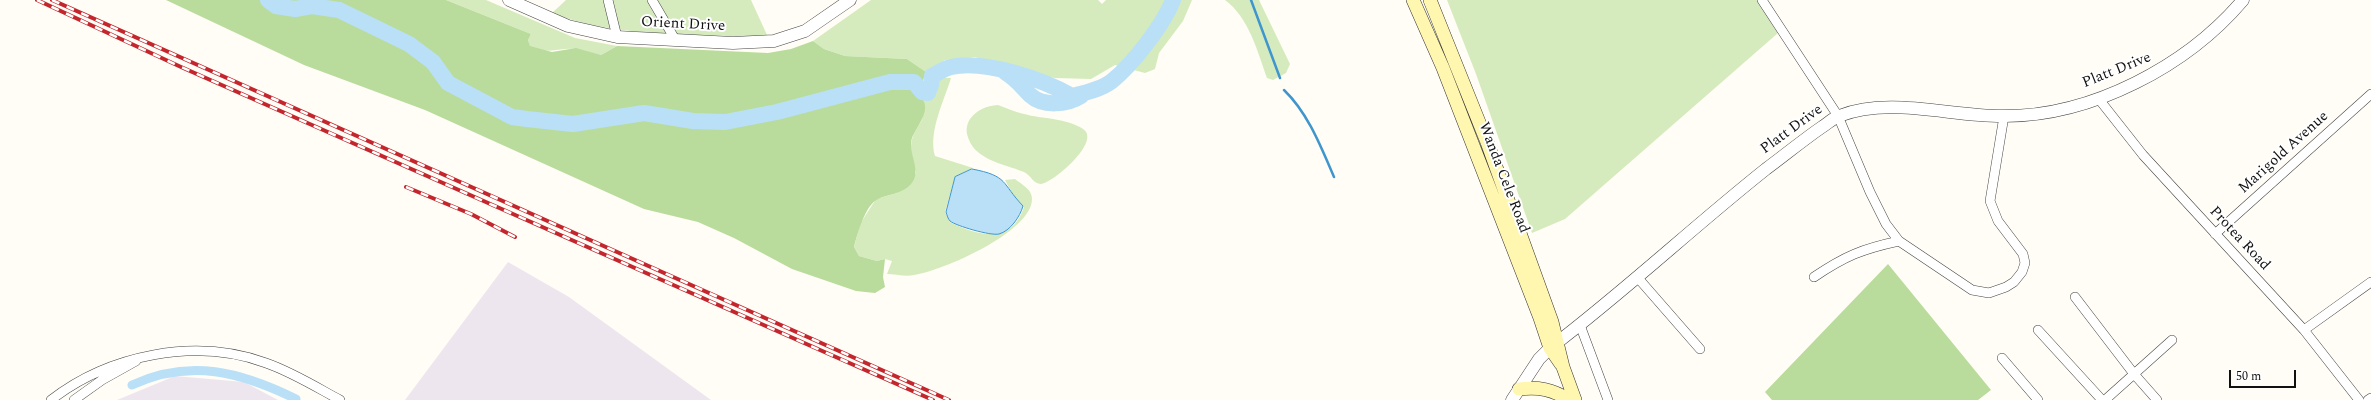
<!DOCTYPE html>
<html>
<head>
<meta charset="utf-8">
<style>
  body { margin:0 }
  #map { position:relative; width:2371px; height:400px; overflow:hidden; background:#fffdf5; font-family:Spectral,serif }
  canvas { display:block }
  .scale { position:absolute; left:2229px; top:370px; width:67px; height:18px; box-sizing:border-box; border:2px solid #111; border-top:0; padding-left:5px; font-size:12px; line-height:14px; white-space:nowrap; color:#111; -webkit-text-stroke:3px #fff; paint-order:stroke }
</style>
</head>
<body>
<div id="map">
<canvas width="2371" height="400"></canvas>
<div class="scale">50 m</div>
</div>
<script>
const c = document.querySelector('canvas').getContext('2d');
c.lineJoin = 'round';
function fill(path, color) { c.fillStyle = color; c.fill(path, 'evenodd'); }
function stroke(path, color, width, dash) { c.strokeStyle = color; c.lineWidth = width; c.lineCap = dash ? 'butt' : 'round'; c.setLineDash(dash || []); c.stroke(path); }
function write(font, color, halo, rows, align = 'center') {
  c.font = font + ' Spectral,serif'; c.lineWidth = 4; c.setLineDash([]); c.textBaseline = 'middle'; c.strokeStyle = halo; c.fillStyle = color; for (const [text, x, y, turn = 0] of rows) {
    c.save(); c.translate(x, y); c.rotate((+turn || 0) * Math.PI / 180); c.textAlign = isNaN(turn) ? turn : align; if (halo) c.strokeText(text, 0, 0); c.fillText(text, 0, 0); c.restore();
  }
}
const industrial = new Path2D(`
  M508,262L569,297L711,400H405Z
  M175,376L244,382L278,400H117Z`);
const green = new Path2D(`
  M446,0H486L575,38L617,46L601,55C592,54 585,50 576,49C560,47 546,55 530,47L528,40L531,34Z
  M566,0H751L767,35L746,37C681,33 613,37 552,13Z
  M871,0H1098L1102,4L1106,0H1192L1183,21L1159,53L1155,69L1145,73L1115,65L1091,79L1055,78L1023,72L975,57L945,60L926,72L907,59L845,56L824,49L813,41Z
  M1225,0H1259L1290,64L1286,73L1273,80L1267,78C1257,50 1249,18 1225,0Z
  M1447,0H1757L1778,33L1565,219L1532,233L1476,74Z
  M940,78H951C944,101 928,132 935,156L973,168L955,177L945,212L950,222C978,236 1011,245 1024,207L1014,197L1005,180L1015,179C1021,184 1032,189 1032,199C1032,232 942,271 914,275C906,277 895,274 887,274L892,261L885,259L877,261L859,256L854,247L860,224L876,199L897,193L916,173C914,165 910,154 911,146C913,123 930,124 921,97L926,96L929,100L937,92L936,81Z
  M998,105C1007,108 1015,112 1024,114C1042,119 1067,118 1083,129C1102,141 1053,183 1041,184C1033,184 1031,175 1024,172C1002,163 973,160 967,134C966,130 967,123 970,119C978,109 986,106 998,105Z`);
const forest = new Path2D(`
  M166,0H446L531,34L528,40L530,46L552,52L576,48L601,55L617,46L768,53L791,49L813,41L824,49L845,56L907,59L926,72L918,95C935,107 917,125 912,138C907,153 923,171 911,184C903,194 888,194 878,199C865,205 857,235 854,247L859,256L877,261L885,259L883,277L885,287L875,293L856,291L792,269L734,238L698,222L644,209L425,110L304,65Z
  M1888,264L1991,390L1978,400H1772L1765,392Z`);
const water = new Path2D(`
  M972,169C1009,176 1001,183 1023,206C1020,217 1010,231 999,234C991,236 956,226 950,221C948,219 947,215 946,212L955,177Z`);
const stream = new Path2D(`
  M1251,0L1280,78
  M1284,90C1308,113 1321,147 1334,177`);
const canal = new Path2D(`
  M132,385C190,358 241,372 296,399`);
const river = new Path2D(`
  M268,0L276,6L295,9L312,6L339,10L409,44L433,62L448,83L512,117L527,119L573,124L644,113L693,121L725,122L777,112L890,82H914L922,92L928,93L931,85L932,76C938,73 945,68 951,67C984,59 1044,80 1072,96C1085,93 1102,89 1112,81C1132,65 1164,24 1173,0
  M1006,73C1016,79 1022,87 1030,95C1043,107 1067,105 1081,96`);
const minor = new Path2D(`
  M608,0L617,37
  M652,0L676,41
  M1762,0L1838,116L1870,192L1886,224L1899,241L1972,290L1989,293L2006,287L2014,282L2022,272L2025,263L2023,254L1998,221L1990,201L2004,116
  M2098,98L2143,155L2304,330L2359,400
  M2215,234L2371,94
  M1814,277C1845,256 1862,249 1899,241
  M1638,278L1700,349
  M2075,297L2134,374L2157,400
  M1580,325L1608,400
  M2038,330L2102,400
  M2304,330L2371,282
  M2002,358L2038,400
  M51,400C109,355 195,337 266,363C292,372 316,387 340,400
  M74,400L102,380L136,361
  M2105,400L2172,340
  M2368,400L2371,398`);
const tertiary = new Path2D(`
  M509,0L568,26L617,37L733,43L774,41L805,31L850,0
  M1512,400L1539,359L1550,348C1625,291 1693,227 1766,169C1785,155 1803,140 1822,127C1827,124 1833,118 1839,116C1891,96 1951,117 2005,116C2092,116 2187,66 2243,0`);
const secondary = new Path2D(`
  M1413,0L1443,68L1540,318L1550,348L1561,364
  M1430,0L1487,142L1552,322L1563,367L1575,400
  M1519,389C1539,387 1552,389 1569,400`);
const rail = new Path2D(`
  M37,0L181,67L933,400
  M52,0L949,400
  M406,187L471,214L515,237`);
const streetNames = [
  ["Orient Drive",683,25,3],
  ["Platt Drive",2117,71,-22],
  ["Platt Drive",1792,130,-36],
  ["Marigold Avenue",2284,153,-42],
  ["Wanda Cele Road",1503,178,69],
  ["Protea Road",2239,239,47]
];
fill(industrial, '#eee6ef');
fill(green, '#d5ebbd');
fill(forest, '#b9dc9c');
fill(water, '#b9e0f7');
stroke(water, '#3f96cf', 1);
stroke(stream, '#3f96cf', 2.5);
stroke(canal, '#b9e0f7', 9);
stroke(river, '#b9e0f7', 16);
stroke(minor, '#444', 10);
stroke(tertiary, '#444', 13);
stroke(secondary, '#333', 14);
stroke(minor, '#fff', 9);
stroke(tertiary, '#fff', 12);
stroke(secondary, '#fff6b0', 13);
stroke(rail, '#c4262e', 4);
stroke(rail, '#fff', 2.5, [8]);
write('15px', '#111', '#fff', streetNames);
</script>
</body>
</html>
